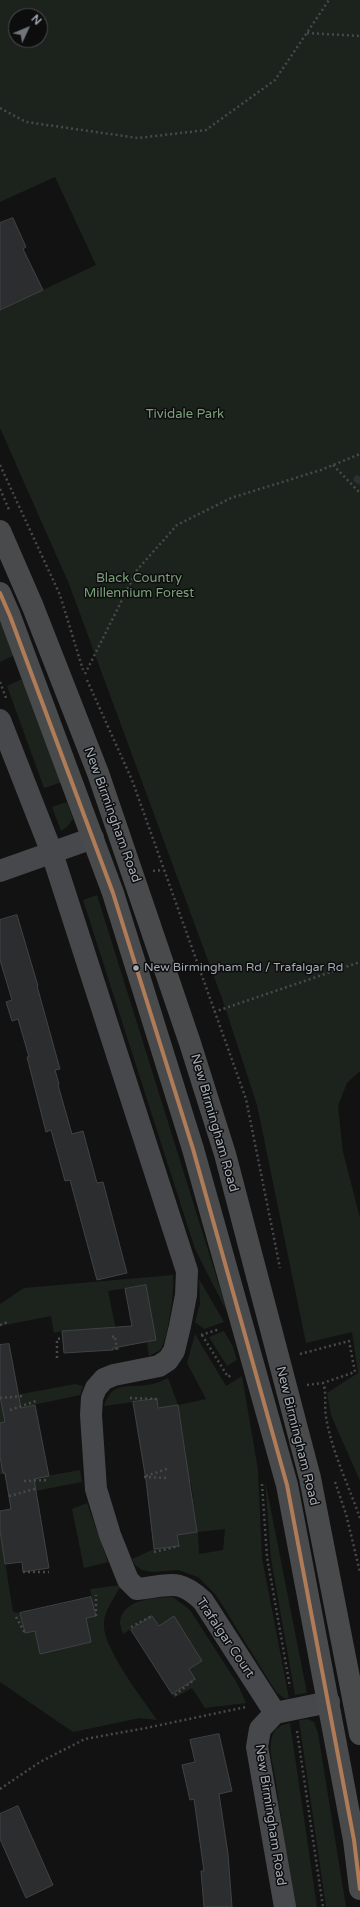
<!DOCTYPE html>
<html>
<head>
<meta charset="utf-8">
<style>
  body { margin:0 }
  #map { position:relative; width:360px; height:1907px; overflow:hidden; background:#121212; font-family:"Varela Round",sans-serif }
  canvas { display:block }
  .north { position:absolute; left:8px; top:8px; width:40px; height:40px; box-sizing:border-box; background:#0d0d0e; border:1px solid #494c50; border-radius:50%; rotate:46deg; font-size:11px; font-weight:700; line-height:16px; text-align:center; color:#a2aab4 }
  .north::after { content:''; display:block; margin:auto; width:14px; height:18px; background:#70757b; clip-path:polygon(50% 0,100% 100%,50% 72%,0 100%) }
</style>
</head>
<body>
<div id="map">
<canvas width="360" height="1907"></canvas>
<div class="north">N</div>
</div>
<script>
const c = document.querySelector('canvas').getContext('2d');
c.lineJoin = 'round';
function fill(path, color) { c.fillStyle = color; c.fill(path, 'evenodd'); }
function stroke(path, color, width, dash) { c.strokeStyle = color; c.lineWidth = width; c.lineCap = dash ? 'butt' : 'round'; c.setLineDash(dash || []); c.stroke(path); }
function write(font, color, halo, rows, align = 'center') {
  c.font = font + ' "Varela Round",sans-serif'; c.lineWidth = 3; c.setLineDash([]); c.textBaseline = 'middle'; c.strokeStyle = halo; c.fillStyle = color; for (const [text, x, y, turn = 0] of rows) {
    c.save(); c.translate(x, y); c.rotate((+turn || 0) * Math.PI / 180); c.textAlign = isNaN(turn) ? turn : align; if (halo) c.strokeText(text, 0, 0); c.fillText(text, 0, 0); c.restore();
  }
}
const green = new Path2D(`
  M0,0H360V1071L347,1083L338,1106L343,1152L360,1218V1481L331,1415L327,1393L358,1373L352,1332L306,1343L257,1105L223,1001L69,584L0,428V310L96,265L55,177L0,202ZM16,16H40V40H16Z
  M0,621L15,655L0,662Z
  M22,679L62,782L44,788L7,686Z
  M67,802L73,819L67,827L61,831L52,807Z
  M97,895L228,1314L195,1249L83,900Z
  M173,1275C175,1287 168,1341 160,1350C158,1352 152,1354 149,1356L147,1342L156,1340L146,1285L108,1291L120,1350H113L112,1328L62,1331L54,1333L51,1316L0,1326V1304L24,1288Z
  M199,1279L224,1322L204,1329L195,1322L200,1304Z
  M224,1331L233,1347L237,1360L227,1366L209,1337Z
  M195,1334L226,1386L242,1376L258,1470L262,1558L289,1698H284L276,1692L216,1595L198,1577L178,1570L152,1572L142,1570L135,1565L132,1559L154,1549L178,1546L177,1535L197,1532L191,1483L169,1486L165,1458L186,1455L178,1405L158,1408L156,1399L104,1406C112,1381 126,1388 147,1385C155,1384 162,1381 168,1378L178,1405L206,1399L187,1363ZM225,1529L223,1550L199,1554L198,1532Z
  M75,1384L83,1386L80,1395L10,1410L12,1421L0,1423V1398Z
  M0,1456L3,1473L22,1470L24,1480L80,1470L82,1482L9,1496L4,1474H0Z
  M265,1480L307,1693L295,1695L271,1559Z
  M87,1503L108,1562L84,1568L72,1509Z
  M0,1530L13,1612L20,1613L25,1633L35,1631L40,1654L91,1642L86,1618L96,1616L90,1589L121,1585C115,1597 106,1608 104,1621C100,1645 143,1699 157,1720L140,1718L73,1732L0,1682Z
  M173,1597L190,1610L237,1683L246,1703L205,1708L192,1688L174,1698L172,1694L194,1679L189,1669L202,1661L174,1617L159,1626L152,1616L123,1634C122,1631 120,1625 120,1622C123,1598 156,1598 173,1597Z
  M308,1719L314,1722L318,1733L346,1907H326L299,1720Z
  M290,1723L317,1907H294C288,1866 282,1824 276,1783C274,1768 268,1751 272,1737C275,1727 281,1725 290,1723Z`);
const stream = new Path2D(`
  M357,479L360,481`);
const building = new Path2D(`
  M13,218L26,247L23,249L43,290L0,310V223Z
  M17,915L38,986H37L60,1069L55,1070L59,1084L58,1085L72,1134L83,1131L97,1183L103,1182L127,1273L97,1280L70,1180L65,1181L51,1130L46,1132L27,1057H29L18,1019L12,1021L6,1002L12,1000L0,960V920Z
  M146,1285L156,1340L113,1348V1350L64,1353L62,1331L132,1326L125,1289Z
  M9,1344L21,1408L35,1405L49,1476L34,1479L49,1568L23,1572L22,1562L5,1564L0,1530V1511L11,1509L5,1473H3L0,1456V1423L5,1422L0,1396V1345Z
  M157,1399L158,1408L178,1405L197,1532L177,1535L179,1546L154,1549L146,1480L133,1402Z
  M91,1597L96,1616L86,1618L91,1642L40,1654L35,1631L25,1633L20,1613Z
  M152,1616L159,1626L174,1616L202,1661L189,1669L195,1679L172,1694L131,1630Z
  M219,1734L232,1791L219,1794L228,1854L232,1907H204L201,1871H204L194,1799L190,1800L182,1765L195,1762L190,1740Z
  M18,1806L53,1885L26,1898L0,1839V1814Z`);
const path = new Path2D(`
  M307,33L360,36
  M0,108L26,122L138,138L206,130L275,80L329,0
  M0,465L60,595L83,670
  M333,465L360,493
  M0,489L10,512
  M85,674L137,570L177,525L231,498L321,470L360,454
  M87,680L132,780L246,1099L280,1268
  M0,682L6,698
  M153,871L163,870
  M214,1012L360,962
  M0,1325L8,1322
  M201,1335L220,1329
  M202,1335L228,1377L232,1374
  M112,1337L115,1336L117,1352
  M300,1354L349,1341L355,1372L323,1383C327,1394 324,1406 326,1417C331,1449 349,1487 360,1518
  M57,1358V1339L63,1338
  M307,1385L323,1383L325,1389
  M0,1398L23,1396
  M130,1398L157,1399
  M10,1410L36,1401
  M146,1476L167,1469
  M144,1477L168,1478
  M24,1481L48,1480
  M335,1482L346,1514L360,1572
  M262,1484L267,1557L290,1687
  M9,1496L35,1489
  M154,1552L179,1546
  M23,1572H49
  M96,1616V1595
  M16,1617L25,1633
  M131,1627L152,1616
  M175,1695L195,1679
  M297,1731L323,1907
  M0,1789L40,1762L85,1739L146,1728L246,1707`);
const street = new Path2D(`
  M0,720L52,853L187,1271L186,1295L180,1326L174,1351L168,1360L159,1366L114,1375L104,1379L96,1388L92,1398L91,1415L96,1489L110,1535L128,1580L137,1589C169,1586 178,1577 203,1601L275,1713
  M0,871L93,838
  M285,1907L257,1747L260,1729L275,1713L329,1702`);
const highway = new Path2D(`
  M0,531L33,607L98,773L190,1043L225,1154L310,1478L360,1734
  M0,593L10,616L113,893L193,1149L287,1485L354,1840L360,1889`);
const bus1 = new Path2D(`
  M0,593L10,616L113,893L193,1149L287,1485L354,1840L360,1889`);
const markers = [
  [136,968,3.5,"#a2aab4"]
];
const busNames = [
  ["New Birmingham Rd / Trafalgar Rd",144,968]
];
const parkNames = [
  ["Tividale Park",185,415],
  ["Black Country",139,579],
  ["Millennium Forest",139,594]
];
const streetNames = [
  ["New Birmingham Road",112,815,70],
  ["New Birmingham Road",214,1123,74],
  ["New Birmingham Road",297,1436,76],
  ["Trafalgar Court",225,1638,56],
  ["New Birmingham Road",270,1815,81]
];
fill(green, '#1c231c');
stroke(stream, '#283135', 7);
fill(building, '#2c2d2e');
stroke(building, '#404346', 1);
stroke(path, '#48494d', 2.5, [2, 3]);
stroke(street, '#46484b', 22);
stroke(highway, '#494a4c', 22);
stroke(bus1, '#b07c57', 4);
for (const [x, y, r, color] of markers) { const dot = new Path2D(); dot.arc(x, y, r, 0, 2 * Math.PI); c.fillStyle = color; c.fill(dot); stroke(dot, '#0d0d0e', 1.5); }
write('12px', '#a2aab4', '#0d0d0e', busNames, 'left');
write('13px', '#7aa079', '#0d0d0e', parkNames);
write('13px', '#a2aab4', '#0d0d0e', streetNames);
</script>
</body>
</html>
